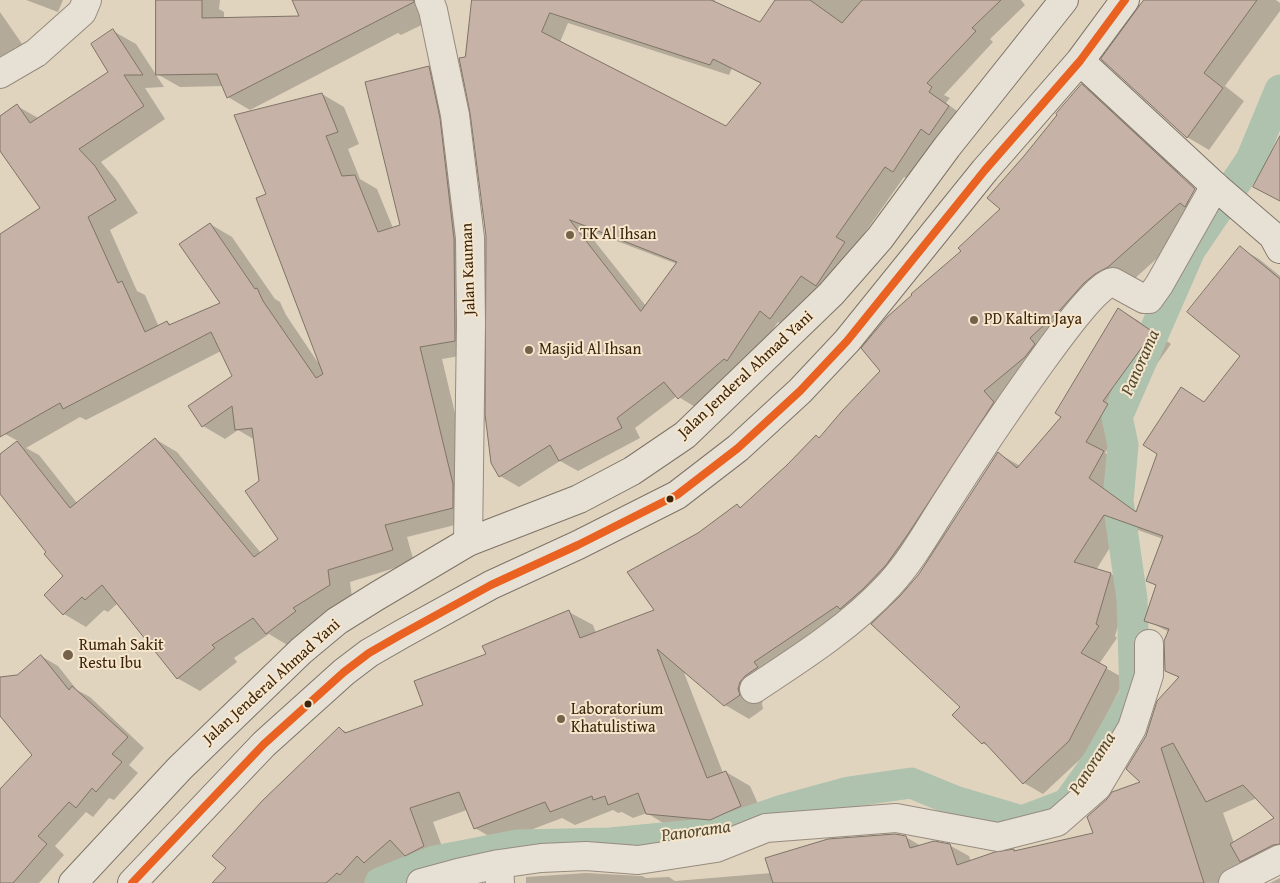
<!DOCTYPE html>
<html>
<head>
<meta charset="utf-8">
<style>
  body { margin:0 }
  canvas { display:block; background:#e1d4bf }
</style>
</head>
<body>
<canvas width="1280" height="883"></canvas>
<script>
const c = document.querySelector('canvas').getContext('2d');
c.lineJoin = 'round';
function fill(path, color) { c.fillStyle = color; c.fill(path, 'evenodd'); }
function stroke(path, color, width, dash) { c.strokeStyle = color; c.lineWidth = width; c.lineCap = dash ? 'butt' : 'round'; c.setLineDash(dash || []); c.stroke(path); }
function write(font, color, halo, rows, align = 'center') {
  c.font = font + ' "Gentium Book Plus",serif'; c.lineWidth = 4; c.setLineDash([]); c.textBaseline = 'middle'; c.strokeStyle = halo; c.fillStyle = color; for (const [text, x, y, turn = 0] of rows) {
    c.save(); c.translate(x, y); c.rotate((+turn || 0) * Math.PI / 180); c.textAlign = isNaN(turn) ? turn : align; if (halo) c.strokeText(text, 0, 0); c.fillText(text, 0, 0); c.restore();
  }
}
const shadow = new Path2D(`
  M26,0H63L58,12Z
  M157,0H220L219,9L224,12V18L301,17L293,0H443L436,18L401,35L398,33L250,110L228,97L224,86L180,87L157,74Z
  M473,0H715L714,3L760,24L777,0H1021L1025,5L990,39L993,42L944,95L950,98L946,103L967,118L912,181L904,177L854,248L789,328L778,322L746,370L697,408L677,396L635,428L640,438L578,471L560,461L519,487L500,476L492,463L487,236ZM568,23L729,75L732,68L762,84L726,127L560,42ZM585,229L677,264L646,306Z
  M1146,0H1276L1280,3V11L1225,86L1244,101L1209,150L1187,137Z
  M0,12L27,51L0,69Z
  M113,31L136,44L164,87L145,88L165,119L101,162L117,181L138,213L110,230L137,291L145,295L159,327L167,322L172,325L222,304L210,224L232,237L275,299L280,302L286,315L319,364L268,195L322,94L344,107L359,144L348,149L360,179L377,189L393,228L402,225L429,67L451,80L477,353L442,359L475,497V520L407,537L414,562L350,582L352,597L315,621L317,624L289,646L269,634L234,658L237,662L200,691L177,678L118,603L108,612L104,610L86,627L64,614L45,595L65,576L0,492V456L18,441L5,434L0,426V235L42,208L0,149V118L17,106L40,119L110,73ZM221,351L234,376L203,426L225,439L238,430L255,440L260,481L279,540L261,553L177,452L155,439L77,503L39,455L26,448L80,417L86,420Z
  M1082,85L1106,99L1181,169L1169,184L1206,214L1132,281L1108,297L1049,371L924,558L764,695L762,704L763,709L749,719L725,705L683,670L723,773L726,772L750,786L765,819L735,833L671,828L647,813L633,818L622,812L618,813L613,810L575,825L562,818L499,842L475,828L467,810L433,822L447,860L430,869L410,857L389,876L379,871L369,883H213L227,868L339,728L348,733L425,705L487,655L569,612L593,625L596,633L655,611L698,534L737,505L742,508L820,439L882,371L963,252L1002,209L1025,157Z
  M1240,248L1259,259L1280,276V862L1242,883H526V877L586,873L642,876L646,878L669,877L675,881L771,873L906,837L921,846L949,845L969,856L971,862L1013,850L1016,852L1094,834L1142,783L1180,678L1166,670L1169,632L1146,620L1157,586L1148,581L1163,539L1124,525L1096,570L1111,574L1130,585L1115,636L1117,638L1099,664L1125,679L1088,752L1043,794L1024,783L991,747L982,743L901,597L920,574L998,453L1020,466L1063,417L1118,309L1137,320L1171,344L1122,413L1127,416L1105,453L1122,463L1108,490L1138,512L1181,388L1205,403L1242,356ZM1257,798L1276,818L1234,843L1223,813Z
  M41,656L58,666L77,690L90,697L144,748L129,765L138,773L114,800L109,798L93,817L86,812L55,846L64,855L39,883H0V791L34,755L0,714V679L18,676Z
  M1280,878V883H1270Z`);
const canal = new Path2D(`
  M380,883L435,861L518,845L610,843L716,833L783,810L849,792L911,783L955,801L1022,821L1067,804L1098,761L1135,695L1132,599L1118,501L1123,445L1117,417L1190,250L1251,160L1280,90`);
const building = new Path2D(`
  M156,0H202V18L299,16L292,0H414V2L227,98L217,74L156,75Z
  M472,0H711L760,22L775,0H810L842,23L862,0H1001L972,28L976,31L927,83L932,87L929,92L949,106L929,135L921,129L893,172L885,167L836,237L845,242L816,286L801,276L770,319L760,311L727,361L724,359L678,399L664,382L617,418L622,428L559,461L550,445L499,477L491,463L485,414L486,236L470,113L459,58L465,57ZM550,13L710,65L713,59L761,83L726,126L542,32ZM570,220L677,262L641,311Z
  M1144,0H1257L1204,73L1223,88L1187,138L1101,59Z
  M113,29L143,75H124L144,106L79,149L95,166L116,200L88,217L118,283L122,281L145,332L167,321L169,325L220,303L179,244L210,223L255,289L257,288L263,301L316,378L323,374L256,198L266,194L234,115L322,93L338,132L326,136L342,176L355,175L378,232L400,225L365,82L429,66L440,118L454,239L455,341L420,347L453,484V508L385,525L393,550L328,570L330,585L293,608L296,611L266,634L253,618L212,645L215,648L177,679L102,585L85,600L82,597L63,615L44,595L63,576L44,554L46,552L0,494V454L17,441L70,508L155,438L254,557L278,539L245,491L259,481L252,428L235,430L232,406L202,427L188,406L232,376L211,332L63,409L60,403L0,437V234L40,208L0,151V116L17,104L30,123L108,72L91,44Z
  M1082,84L1195,189L1185,207L1180,203L1108,267L1095,274L1084,283L1060,310L1030,338L1035,344L1025,357L984,391L994,402L908,534L886,565L863,589L840,609L837,606L754,662L758,667L745,676L740,682L738,689L740,695L724,706L657,649L707,778L726,771L741,806L710,820L646,814L638,793L608,805L605,796L593,800L592,796L550,812L545,802L474,829L459,792L410,808L424,846L405,856L390,840L364,863L357,856L340,875L337,873L326,883H212L226,868L212,856L262,801L339,727L345,733L423,705L414,681L486,654L482,646L569,610L580,638L654,610L627,572L698,533L737,504L740,508L787,465L816,435L819,438L842,411L880,371L861,348L887,317L912,295L911,294L961,251L958,248L1000,209L987,198L1024,156L1057,115L1056,114Z
  M1280,136V201L1253,187Z
  M1240,246L1280,279V844L1273,845L1240,862L1230,844L1274,818L1243,785L1206,802L1173,743L1161,748L1204,883H773L765,858L828,839L895,834L906,836L910,848L934,841L950,844L957,865L995,852L1014,849V851L1093,833L1087,817L1107,799L1112,792L1140,782L1126,769L1146,736L1157,701L1179,677L1165,671L1164,641L1169,629L1144,621L1156,585L1146,581L1163,536L1104,515L1074,562L1111,573L1096,624L1099,626L1081,653L1107,667L1069,741L1023,784L984,742L982,744L952,715L960,707L871,624L900,596L919,574L998,452L1017,468L1061,417L1055,413L1118,308L1153,332L1103,401L1108,404L1086,442L1104,451L1089,478L1136,512L1157,454L1143,445L1181,387L1204,402L1240,356L1187,312Z
  M41,655L69,690L72,686L128,737L112,754L122,762L96,792L92,788L76,808L69,802L38,836L47,844L13,883H0V789L32,755L0,716V677L17,675Z`);
const street = new Path2D(`
  M429,0L433,10L455,115L470,238L471,323L468,542
  M0,74L36,53L82,12L87,0
  M754,689C801,658 850,627 889,585C913,559 930,527 949,498C977,454 1006,411 1036,369C1048,353 1096,283 1113,282L1144,299H1149L1159,285L1215,186
  M421,883L458,873L499,864
  M500,883L499,864L541,858L586,856L638,860L716,848L766,828L896,818L998,837L1057,822L1097,787L1132,728L1149,675V644
  M1233,883L1280,859`);
const secondary = new Path2D(`
  M1080,61L1215,186L1273,236L1280,249
  M73,883L180,768L301,651L337,621L377,596L468,542L579,499L632,471L685,435L831,294L880,238L947,147L1064,0
  M132,883L264,744L344,672L369,653L402,634L491,585L578,545L677,495L738,448L800,391L847,341L985,170L1080,61L1125,0`);
const bus1 = new Path2D(`
  M132,883L264,744L344,672L369,653L402,634L491,585L578,545L677,495L738,448L800,391L847,341L985,170L1080,61L1125,0`);
const markers = [
  [570,235,5,"#76624b"],
  [974,320,5,"#76624b"],
  [529,350,5,"#76624b"],
  [670,499,4.5,"#3d240d"],
  [68,655,6,"#76624b"],
  [308,704,4.5,"#3d240d"],
  [561,719,5,"#76624b"]
];
const poiNames = [
  ["TK Al Ihsan",580,235],
  ["PD Kaltim Jaya",984,320],
  ["Masjid Al Ihsan",539,350],
  ["Rumah Sakit",79,646],
  ["Restu Ibu",79,664],
  ["Laboratorium",571,710],
  ["Khatulistiwa",571,728]
];
const streetNames = [
  ["Jalan Kauman",469,269,-92],
  ["Jalan Jenderal Ahmad Yani",746,375,-43],
  ["Jalan Jenderal Ahmad Yani",272,682,-42]
];
const waterNames = [
  ["Panorama",1141,363,-66],
  ["Panorama",1093,764,-57],
  ["Panorama",696,832,-8]
];
fill(shadow, '#0003');
stroke(canal, '#afc2ae', 31);
fill(building, '#c6b2a6');
stroke(building, '#7e7466', 1);
stroke(street, '#968b7d', 30);
stroke(secondary, '#7e7466', 30);
stroke(street, '#e7e0d5', 28);
stroke(secondary, '#e7e0d5', 28);
stroke(bus1, '#e96221', 8);
for (const [x, y, r, color] of markers) { const dot = new Path2D(); dot.arc(x, y, r, 0, 2 * Math.PI); c.fillStyle = color; c.fill(dot); stroke(dot, '#f5e6cc', 2); }
write('16px', '#3d240d', '#f5e6cc', poiNames, 'left');
write('16px', '#3d240d', '#f5e6cc', streetNames);
write('italic 18px', '#544a34', '#f5e6cc', waterNames);
</script>
</body>
</html>
